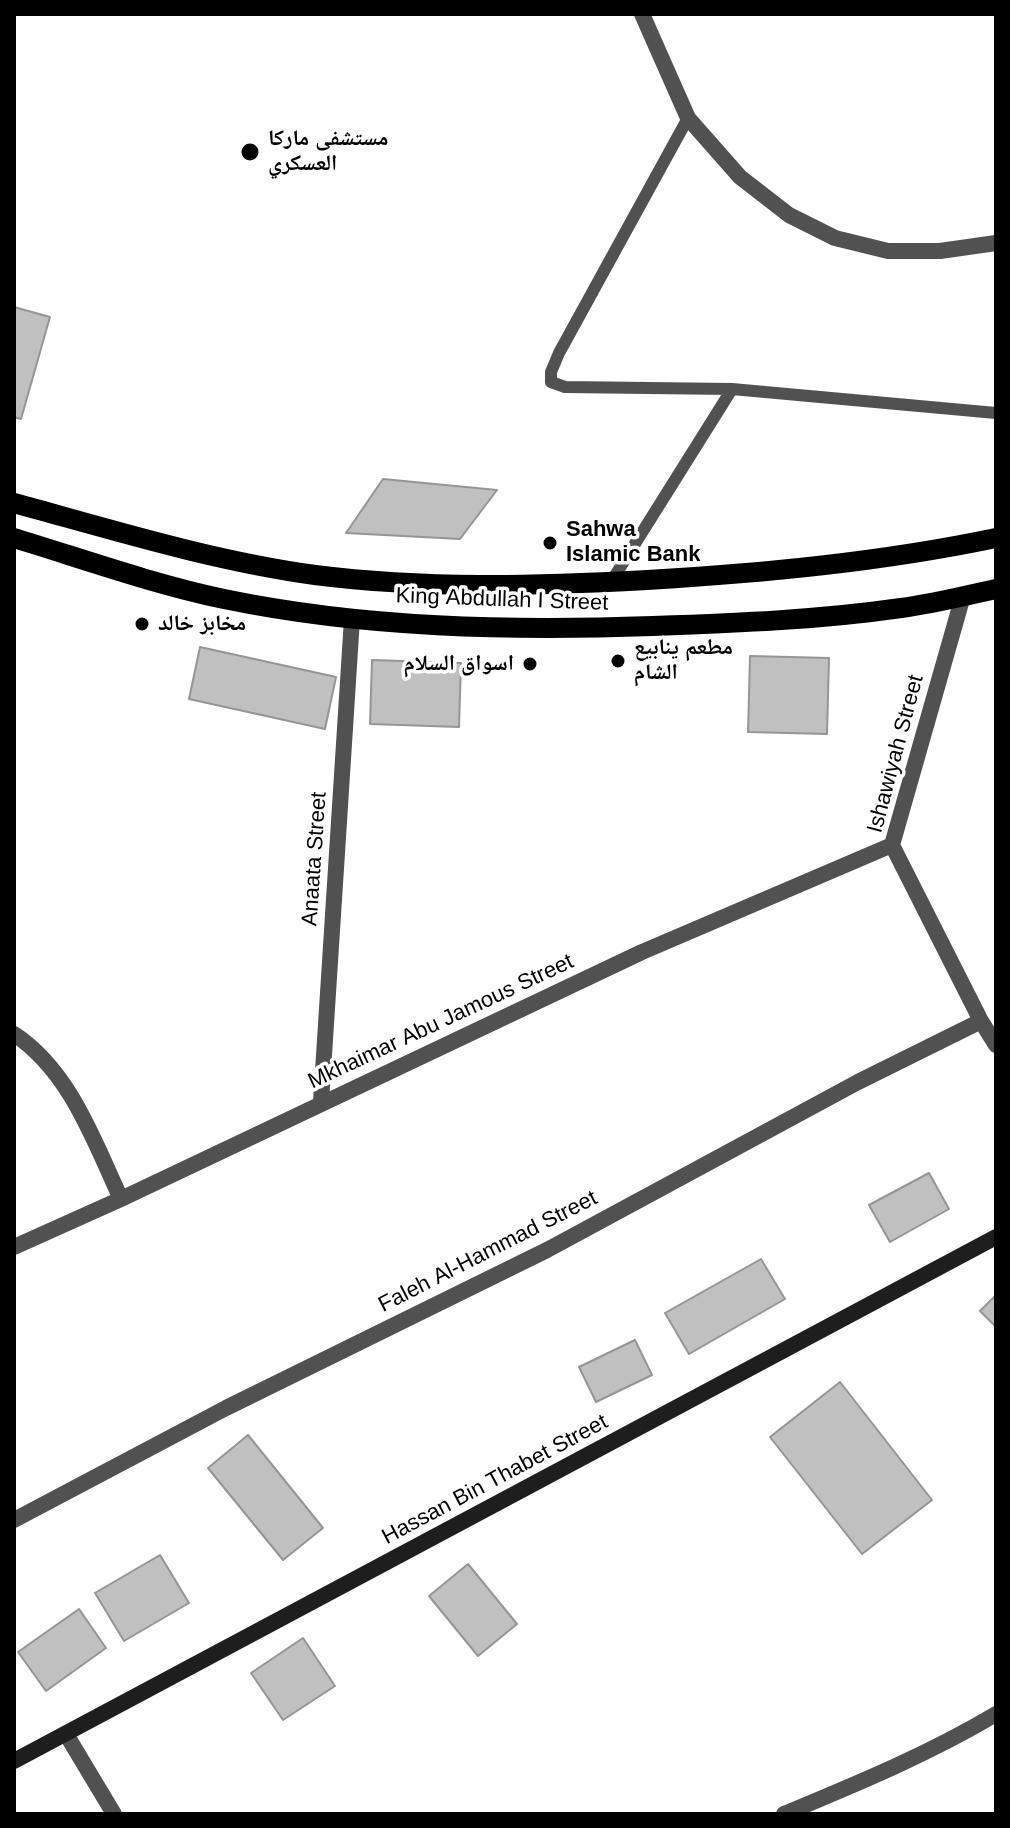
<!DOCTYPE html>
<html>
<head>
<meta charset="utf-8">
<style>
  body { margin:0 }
  #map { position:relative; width:1010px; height:1828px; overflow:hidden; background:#fff; font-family:Helvetica,sans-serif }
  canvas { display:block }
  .frame { position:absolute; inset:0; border:16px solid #000; pointer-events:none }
</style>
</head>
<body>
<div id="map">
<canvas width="1010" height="1828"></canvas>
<div class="frame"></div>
</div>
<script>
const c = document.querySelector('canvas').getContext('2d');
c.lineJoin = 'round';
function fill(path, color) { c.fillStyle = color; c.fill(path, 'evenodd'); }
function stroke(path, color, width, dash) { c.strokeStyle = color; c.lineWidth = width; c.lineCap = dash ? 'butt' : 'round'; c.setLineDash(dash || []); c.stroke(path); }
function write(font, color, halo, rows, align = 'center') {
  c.font = font + ' Helvetica,"Noto Naskh Arabic",sans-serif'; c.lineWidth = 7; c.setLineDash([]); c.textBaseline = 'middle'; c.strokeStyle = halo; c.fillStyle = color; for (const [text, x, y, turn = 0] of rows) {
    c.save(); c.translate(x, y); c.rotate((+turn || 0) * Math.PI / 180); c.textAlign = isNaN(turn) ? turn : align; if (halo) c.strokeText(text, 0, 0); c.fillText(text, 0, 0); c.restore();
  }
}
const building = new Path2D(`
  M14,307L50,317L21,419L14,417Z
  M383,479L497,490L460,539L346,533Z
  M200,647L336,677L325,729L189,699Z
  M750,656L829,658L827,734L748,732Z
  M372,660L461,663L459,727L370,724Z
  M929,1173L949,1209L890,1242L869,1205Z
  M761,1259L785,1299L689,1354L665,1313Z
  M996,1295V1327L980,1311Z
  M635,1340L652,1375L596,1402L579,1367Z
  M840,1382L932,1500L862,1554L770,1437Z
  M248,1435L323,1528L283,1560L208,1468Z
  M160,1555L189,1603L124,1641L95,1593Z
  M468,1564L517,1624L478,1656L429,1596Z
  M79,1609L106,1648L46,1691L18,1652Z
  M303,1638L335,1686L283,1720L251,1673Z`);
const lane = new Path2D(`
  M688,118L559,353L551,372V382L565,387L732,389L996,413
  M611,582L732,389`);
const street = new Path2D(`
  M642,14L688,118L740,177L789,215L835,238L888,251H940L996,243
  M963,596L892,845L981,1021L996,1045
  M14,1034C70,1071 94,1141 121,1199
  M321,1102L352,619
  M14,1247L121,1199L642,952L892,845
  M14,1520L226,1408L547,1250L858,1082L981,1021
  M66,1734L114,1814
  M784,1814C856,1784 929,1754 996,1714`);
const secondary = new Path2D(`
  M14,1761L996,1237`);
const primary = new Path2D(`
  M14,503C113,530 213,561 315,575C425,589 536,586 647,580C764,573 881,562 996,538
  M14,538C83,559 153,584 224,599C364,628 510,631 653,626C736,623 818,620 901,608C933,604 964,596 996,589`);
const markers = [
  [250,152,10,"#000"],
  [550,543,8,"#000"],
  [142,624,8,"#000"],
  [618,661,8,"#000"],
  [530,664,8,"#000"]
];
const poiNames = [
  ["مستشفى ماركا",268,139],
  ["العسكري",268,164],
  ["Sahwa",566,530],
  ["Islamic Bank",566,555],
  ["مخابز خالد",158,624],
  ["مطعم ينابيع",634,648],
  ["الشام",634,673],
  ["اسواق السلام",514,664,"right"]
];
const streetNames = [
  ["King Abdullah I Street",502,600,2],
  ["Ishawiyah Street",896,754,-75],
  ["Anaata Street",315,859,-86],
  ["Mkhaimar Abu Jamous Street",441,1022,-25],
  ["Faleh Al-Hammad Street",488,1252,-27],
  ["Hassan Bin Thabet Street",495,1480,-28]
];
fill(building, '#c0c0c0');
stroke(building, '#959595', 2);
stroke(lane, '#515151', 12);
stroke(street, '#515151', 16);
stroke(secondary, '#1e1e1e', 16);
stroke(primary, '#000', 20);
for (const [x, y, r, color] of markers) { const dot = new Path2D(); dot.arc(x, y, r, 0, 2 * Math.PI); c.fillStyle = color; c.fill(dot); stroke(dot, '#fff', 3); }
write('bold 22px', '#000', '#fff', poiNames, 'left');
write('22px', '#000', '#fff', streetNames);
</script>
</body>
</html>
